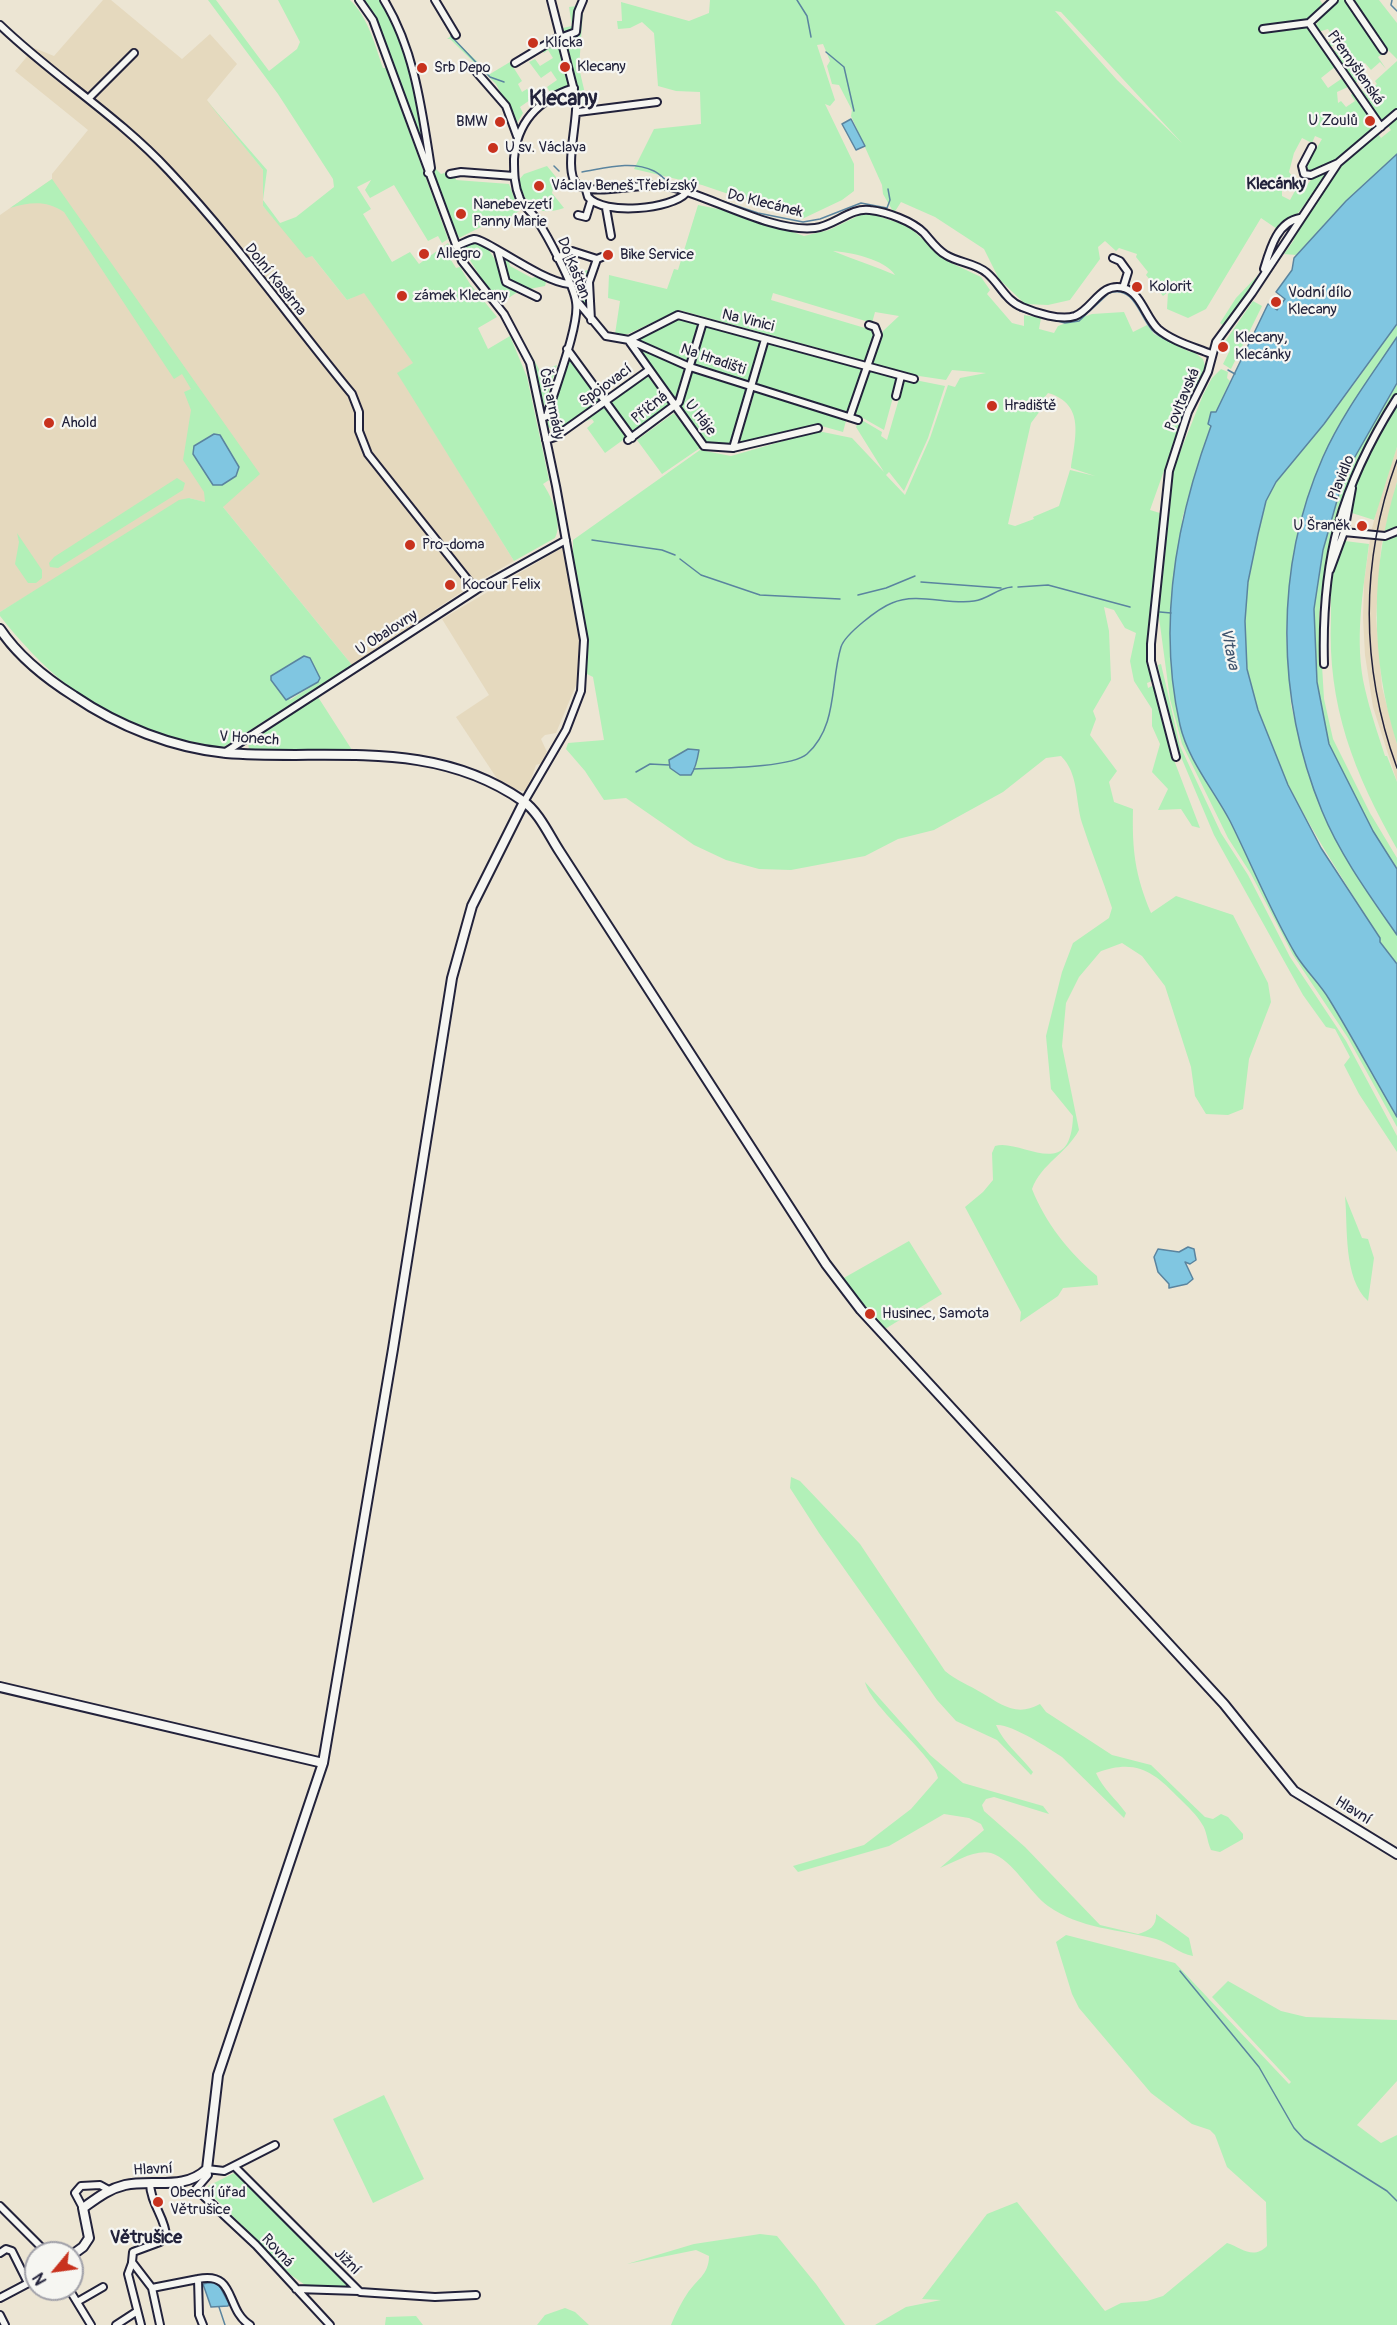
<!DOCTYPE html>
<html>
<head>
<meta charset="utf-8">
<style>
  body { margin:0 }
  #map { position:relative; width:1397px; height:2325px; overflow:hidden; background:#ece5d3; font-family:Pangolin,sans-serif }
  canvas { display:block }
  .north { position:absolute; left:24px; top:2241px; width:60px; height:60px; box-sizing:border-box; background:#f6f6f2; border:2px solid #a1a1a9; border-radius:50%; rotate:241deg; font-size:16px; font-weight:700; line-height:24px; text-align:center; color:#22223b }
  .north::after { content:''; display:block; margin:auto; width:21px; height:27px; background:#c8321e; clip-path:polygon(50% 0,100% 100%,50% 72%,0 100%) }
</style>
</head>
<body>
<div id="map">
<canvas width="1397" height="2325"></canvas>
<div class="north">N</div>
</div>
<script>
const c = document.querySelector('canvas').getContext('2d');
c.lineJoin = 'round';
function fill(path, color) { c.fillStyle = color; c.fill(path, 'evenodd'); }
function stroke(path, color, width, dash) { c.strokeStyle = color; c.lineWidth = width; c.lineCap = dash ? 'butt' : 'round'; c.setLineDash(dash || []); c.stroke(path); }
function write(font, color, halo, rows, align = 'center') {
  c.font = font + ' Pangolin,sans-serif'; c.lineWidth = 4.5; c.setLineDash([]); c.textBaseline = 'middle'; c.strokeStyle = halo; c.fillStyle = color; for (const [text, x, y, turn = 0] of rows) {
    c.save(); c.translate(x, y); c.rotate((+turn || 0) * Math.PI / 180); c.textAlign = isNaN(turn) ? turn : align; if (halo) c.strokeText(text, 0, 0); c.fillText(text, 0, 0); c.restore();
  }
}
const built = new Path2D(`
  M103,0H111L182,59L210,34L237,64L207,100L263,170V206L312,256L347,300L364,292L414,363L398,373L514,561L472,585L352,665L223,507L189,498L0,612V215L52,179V174L88,130L15,71L34,48L54,56Z
  M1397,447V482L1381,547L1376,618L1382,687L1397,744V782L1373,707L1365,655L1363,618L1364,582L1371,532L1382,490Z
  M563,547L582,647L579,678L556,733L545,735L541,739L547,752L542,763L536,765L527,791H521L500,783L456,717L489,695L442,619Z`);
const green = new Path2D(`
  M208,0H216L269,71L297,49L300,42L278,0H350C368,17 375,45 383,68H386L448,239L442,243L438,236L428,241L394,185L370,198L365,190L371,180L357,187L371,209L363,214L392,262L410,252L419,264L448,243L455,256L451,260L456,268L460,267L470,284L497,317L478,328L488,349L510,336L527,377L549,480L543,484C552,497 563,523 555,538L514,561L397,373L413,363L364,293L347,300L312,256L306,258L263,206V170L207,101L267,170L263,200L280,223L296,217L334,187L333,179L278,94Z
  M363,0H381C410,51 417,107 428,164L380,28Z
  M710,0H1320L1323,5L1307,25L1336,66L1321,78L1328,88L1344,77L1350,86L1337,92L1338,103L1341,101L1346,107L1355,101L1351,95L1354,92L1377,125L1332,162L1311,173L1304,170L1305,163H1308L1322,139L1315,136L1312,143L1302,138L1294,153L1289,172L1292,176L1282,190V196L1290,200L1296,189L1301,195L1297,186L1300,182L1307,185L1314,176L1333,167L1283,233L1261,218L1206,309L1188,318L1167,309L1168,292L1163,296L1146,275L1148,272L1136,257L1137,254L1119,248L1116,251L1105,241L1098,247L1100,259L1070,300L1048,305L1025,304L999,279L984,249L935,217L901,202L894,213L883,194L882,185L851,116L852,110L839,85L832,84L827,66L830,61L823,44L817,45L835,100L830,106L825,104L854,164V191L842,200L802,219L702,185L634,169L654,129L701,124L700,92L676,91L658,86L654,33L642,22L630,28L618,29L617,21H622L621,2L689,21L709,13ZM1055,11L1061,12L1182,143L1117,80Z
  M1338,0H1379L1397,23V59L1388,50L1378,57L1386,69L1380,62L1371,70L1365,63L1359,67L1365,76L1354,84L1332,53L1335,50L1340,56L1344,53L1340,42L1328,48L1326,44L1334,39L1328,29L1318,32L1315,26L1328,8Z
  M577,6L583,11L579,68L587,102L580,105L563,28L572,26L569,7Z
  M451,36L490,74L510,62L522,81L518,84L522,92L527,89L538,102L534,105L530,100L520,107L523,113L517,123L496,84L450,39H447Z
  M557,42L570,85L560,92L551,94L547,87L557,80L551,71L541,78L529,62L535,59L540,66L553,58L548,50L544,53L542,50Z
  M1397,61V111L1382,123L1361,95L1359,87L1365,93L1377,84L1375,81Z
  M1397,118V154L1346,201L1296,255L1284,254L1294,240L1290,237L1345,161L1378,134L1381,138L1391,130L1388,126Z
  M547,166L556,177L552,193L564,208C536,217 527,207 518,181L524,174Z
  M436,169L441,174L448,172L450,178L455,177L456,180L509,184L519,211L499,225L492,218H482L485,225L459,238L433,177V170Z
  M52,179L260,474L223,507L352,665L222,748C200,743 177,739 155,733C92,714 40,667 0,616V612L179,500L189,498L205,502L204,492L183,460L191,410L184,392L191,389L182,374L174,379L64,212C46,200 30,202 10,208ZM304,656L320,678L318,682L290,700L271,676Z
  M698,205L743,214L804,236L829,230L866,212L908,226L947,261L981,277L990,290L987,294L1012,323L1024,326V315L1041,318L1039,329L1054,333L1058,326L1092,314L1124,312L1133,332L1147,325L1154,334L1190,352L1191,350L1203,359L1205,366L1197,388L1193,389L1150,510L1160,513L1147,646L1152,681L1147,683L1148,688L1154,685L1156,688L1174,760L1200,828L1192,826L1181,809L1158,810L1168,789L1152,772L1160,744L1152,726V709L1134,681L1130,661L1136,633L1125,628L1114,610L1104,607L1109,631L1111,680L1093,711L1096,719L1090,735L1117,771L1109,782L1114,802L1133,809C1132,850 1135,875 1151,913L1176,896L1233,915L1268,983L1271,1002L1249,1059L1243,1109L1228,1115L1206,1114L1195,1096L1191,1067L1165,986L1142,956L1122,943L1101,951L1079,977L1066,1003L1062,1046L1079,1130C1067,1153 1041,1164 1032,1189C1045,1222 1069,1253 1097,1276L1098,1285L1063,1288L1058,1296L1020,1322L1021,1312L965,1207L983,1192L993,1180L992,1153L995,1146C1021,1138 1071,1184 1073,1116L1051,1089L1046,1036L1062,972L1073,943L1109,918L1112,908C1103,880 1091,851 1082,823C1075,800 1079,774 1061,756L1046,758L1003,792L934,830L898,839L865,856L791,870L759,869L726,860L694,845L626,798L604,800L585,771L566,749L568,743L604,740L593,677L585,673L587,633L573,558V540L700,450L731,456L818,431L852,438L884,472L856,427L860,419L882,432L881,436L887,440L905,378L945,386L928,438L904,491L889,472L886,475L905,495L930,438L948,385L955,387L960,378L986,373L952,370L946,380L899,373L870,364L883,331L899,316L875,312L872,323L773,293L771,300L875,331L865,361L679,310L628,334H615L620,301L608,298L609,275L667,289L674,269L678,270ZM833,251C849,252 885,259 895,275C875,266 854,260 833,251ZM1048,393C1086,404 1075,438 1071,468L1095,476L1070,470L1059,506L1033,517L1034,519L1015,526L1008,524L1031,423L1040,411V403ZM688,749L696,759L695,769L670,760Z
  M478,243L488,249L498,264L504,258L509,261L510,266L532,278L538,276L546,282L545,286L519,291L498,305L463,249L468,245Z
  M589,270V313L578,300L567,274Z
  M1261,272L1224,326L1220,323L1236,298Z
  M1253,301L1262,306L1231,369L1223,364L1230,350L1222,346Z
  M679,318L698,324L687,362L637,341L636,339Z
  M1397,324V337L1342,420L1311,487L1293,556L1286,633L1291,705L1307,771L1334,835L1397,935V964L1380,942V938C1331,859 1262,761 1247,667C1241,630 1246,591 1253,555C1258,531 1262,503 1276,482C1289,462 1307,444 1322,426C1348,394 1373,357 1397,324Z
  M705,326L760,340L749,381L694,364Z
  M767,342L863,369L849,413L755,383Z
  M642,350L684,368L676,397H673L640,352Z
  M529,351L540,371L557,365L544,407Z
  M567,361H572L601,401L555,434L547,425Z
  M1221,369L1228,372L1227,378L1230,381L1216,413L1212,412L1211,425L1182,519L1191,756L1228,818L1297,956L1328,997L1397,1117V1127L1348,1038L1293,955L1251,874L1228,838L1182,744L1170,699L1158,610L1167,511L1173,470L1203,395L1212,378Z
  M871,370L898,379L884,430L854,413L868,371Z
  M692,371L748,388L732,443H707L681,408Z
  M647,375L670,406L632,433L610,403Z
  M1397,383V394L1381,416L1348,483L1325,565L1319,615L1324,699L1333,739L1370,813L1397,858V869L1373,831L1329,744L1317,682L1314,609L1323,550L1344,476Z
  M755,391L847,417L843,432L818,425L745,443L740,440Z
  M1397,403V447L1374,520L1352,513L1348,525L1356,485L1353,481L1375,438Z
  M605,406L627,437L605,453L587,428L594,422L592,419L583,422Z
  M674,413L700,448L662,474L637,440Z
  M177,478L185,483L183,490L58,568L50,567L49,563L54,557Z
  M1397,482V744C1370,658 1370,568 1397,482Z
  M17,533L42,570V578L36,583H28L15,564L19,542Z
  M1345,541L1369,544C1363,592 1354,641 1365,689C1370,711 1378,734 1385,756H1387L1397,782V849C1354,773 1327,706 1331,617C1331,604 1330,589 1333,576C1335,564 1341,552 1345,541Z
  M1161,664L1180,746L1221,833L1248,875L1290,957L1346,1041L1397,1136V1152L1359,1094L1344,1065L1350,1057L1335,1029L1326,1027L1303,995L1214,835L1173,738L1158,665Z
  M318,697L352,750H249L248,742Z
  M1345,1196L1362,1238L1368,1239L1374,1258L1368,1301C1343,1278 1348,1228 1345,1196Z
  M909,1241L942,1294L885,1329L842,1279Z
  M791,1477L800,1481L860,1544L945,1671C957,1681 969,1685 982,1693C1002,1705 1017,1717 1040,1704L1046,1712L1112,1755L1151,1765L1205,1817L1213,1819L1221,1814L1228,1817L1243,1834V1839L1220,1852L1211,1850C1207,1841 1207,1831 1202,1824C1197,1815 1188,1807 1180,1799C1153,1771 1136,1758 1096,1773C1103,1789 1116,1799 1126,1813L1124,1818L1062,1757C1049,1748 1010,1723 996,1725C1004,1744 1020,1755 1033,1772L1031,1775L997,1740L956,1721L937,1700L819,1533L790,1488Z
  M865,1682L930,1755L963,1783L1043,1806L1049,1814L994,1797L986,1799L982,1805L984,1811L1025,1847L1100,1925L1138,1934C1149,1931 1157,1926 1156,1914L1189,1938L1193,1956C1179,1954 1169,1943 1156,1939C1118,1929 1080,1929 1048,1906C1030,1893 1012,1859 991,1853C975,1849 955,1862 940,1868L984,1830L981,1824L969,1818L944,1814L889,1846L798,1872L793,1866L864,1845L911,1809L938,1778C935,1756 871,1708 865,1682Z
  M1066,1935L1175,1963L1289,2084L1291,2082L1212,1997L1228,1981L1281,2011L1306,2017L1397,2020V2081L1357,2125L1381,2143L1397,2135V2325H875L906,2307L941,2300L922,2299L987,2214L1017,2202L1105,2311L1121,2303L1147,2301L1163,2296L1227,2243C1242,2248 1253,2260 1267,2246L1266,2202L1227,2167L1215,2135L1210,2130L1192,2124L1151,2093L1079,2008L1072,1994L1056,1942Z
  M384,2095L424,2179L373,2203L333,2119Z
  M236,2172L349,2287H308L291,2275L207,2190L208,2186Z
  M760,2234L777,2236L816,2284L845,2325H671C675,2315 681,2303 687,2294C696,2280 709,2275 709,2256L696,2250L627,2264L694,2244Z
  M565,2308L575,2312L589,2325H537L545,2315Z
  M416,2316L423,2325H385L386,2317Z`);
const water = new Path2D(`
  M851,119L865,146L856,150L842,124Z
  M1397,154V324L1324,424L1276,482L1266,501L1258,534L1248,582L1245,621L1247,669L1258,710L1288,785L1321,848L1380,938V942L1397,964V1117C1374,1078 1353,1038 1329,999C1320,984 1306,971 1296,955C1271,913 1252,865 1230,821C1213,789 1188,760 1180,725C1157,624 1176,521 1211,426L1208,424L1211,412H1216L1268,304L1277,310L1285,299L1276,292L1292,270L1294,258L1346,201Z
  M1397,337V383L1344,476L1323,550L1314,609L1317,682L1329,744L1373,831L1397,869V935C1370,896 1340,855 1322,811C1276,699 1274,568 1323,457C1342,414 1371,376 1397,337Z
  M214,434L220,435L239,467L236,476L222,485H213L193,454L194,446Z
  M304,656L310,658L320,678L318,682L286,700L271,680V676Z
  M688,749L699,750C698,756 695,769 691,775H680L670,768L669,760Z
  M1188,1247L1194,1249L1196,1260L1190,1264L1185,1262L1193,1279L1187,1284L1169,1288V1284L1158,1272L1154,1257L1158,1249L1179,1252Z
  M217,2281L229,2304L228,2306L211,2307L203,2284Z`);
const stream = new Path2D(`
  M797,0L807,16L811,37
  M1392,0L1391,5L1397,11
  M451,36L490,77L504,82
  M826,52L844,67L854,111
  M554,166L559,171
  M582,172C606,168 632,160 654,171C662,175 666,182 674,185
  M710,197L758,213L803,222L820,219L861,203L887,208
  M887,208L890,200L888,189
  M937,253L947,260
  M993,285L1002,297L1020,311L1065,323L1079,321L1109,293C1135,285 1139,316 1152,330C1162,340 1178,345 1191,350
  M1228,370L1235,374
  M592,540L662,550L675,555
  M680,559L701,575L760,595L840,599
  M921,582L1001,588
  M1018,587L1048,585L1130,607
  M858,595L886,588L915,576
  M1160,612L1171,613
  M694,769C718,768 791,768 807,754C838,726 830,683 841,647C845,634 879,608 892,603C917,592 948,605 974,601C989,599 997,588 1012,587
  M636,772L650,764L669,765
  M1180,1971L1259,2067L1294,2128L1304,2139L1387,2191L1397,2201
  M219,2307L225,2325`);
const minor = new Path2D(`
  M359,0L373,20L462,261L504,314L530,363L556,486L584,640L581,691L566,730L524,802
  M384,0C415,51 422,111 431,168L428,173
  M435,0L456,35
  M551,0L576,98C579,119 562,174 578,185C594,197 645,181 667,186C709,195 772,233 815,228C834,226 851,207 870,210C887,212 912,221 924,233C931,241 937,250 946,255C959,263 976,263 987,273C1000,284 1006,301 1022,307C1036,313 1061,321 1075,316C1093,309 1101,281 1124,288C1141,293 1146,318 1158,329C1172,341 1194,347 1211,354
  M1349,0L1383,50
  M1309,23L1381,127
  M0,25C54,77 118,116 169,171C235,241 291,320 352,394L359,412V431L368,454L476,590
  M1263,29L1309,23L1334,0
  M560,38L576,32L578,12L583,0
  M515,63L560,36
  M473,68L506,106L517,136
  M89,98L134,53
  M578,112L657,102
  M1312,147L1302,166L1304,174L1311,175L1338,163
  M450,174L461,172L514,176
  M586,190L588,197C604,216 672,209 686,193
  M606,208L611,236
  M578,215L586,217L591,201
  M456,246C462,244 469,240 474,239C485,238 542,282 569,284
  M498,252L506,282L537,297
  M557,258L572,251L597,259
  M1113,258L1120,261L1128,272L1123,288
  M1266,271L1264,269C1270,249 1277,222 1300,218
  M577,301L606,336L629,340L690,367L858,420
  M591,320L589,282L597,259L602,257
  M629,340L678,315L914,379
  M629,341L704,446L733,448L818,428
  M567,349L632,438
  M896,396L901,376
  M850,416L878,335L875,327L869,325
  M542,418L547,416C554,390 580,325 576,302C574,285 547,235 537,220C532,212 524,207 520,199C514,185 514,173 514,159C517,121 539,99 574,88
  M546,440L555,437L649,370
  M628,440L679,402L703,322
  M733,448L765,339
  M1352,488L1344,532L1385,536L1397,531
  M1330,570L1344,532
  M1324,664C1321,559 1341,486 1397,398
  M224,753L476,590L566,540
  M1176,757L1151,661V644L1169,471L1188,412L1208,372L1216,342L1252,293L1338,163L1397,113
  M275,2145L224,2171L207,2169L208,2175L196,2189L256,2245L330,2325
  M235,2167L360,2292L435,2297L476,2295
  M150,2183C150,2203 166,2219 166,2236L160,2242L133,2252L132,2262L152,2288L198,2279L199,2315L203,2325
  M0,2206L47,2253
  M83,2208L75,2193L81,2186L100,2185L109,2190
  M0,2253L6,2249L12,2251L28,2283
  M132,2263L128,2274L141,2325
  M198,2279C237,2271 225,2310 250,2325
  M152,2288L160,2325
  M69,2289L91,2325
  M296,2289L359,2291
  M0,2298L36,2279
  M77,2302L103,2287
  M0,2315L5,2325
  M116,2325L136,2312`);
const tertiary = new Path2D(`
  M0,629C18,656 47,679 74,696C118,726 173,748 226,753C329,761 431,737 523,801C539,812 550,837 560,852L826,1264L861,1310L1224,1704L1294,1791L1397,1854
  M0,1687L323,1763
  M72,2255L83,2247L89,2238L83,2208C97,2198 108,2189 125,2185C153,2179 184,2191 207,2169L218,2075L323,1763L393,1349L452,978L472,906L524,802`);
const rail = new Path2D(`
  M1397,460C1360,561 1360,666 1397,768`);
const markers = [
  [533,43,6,"#c8321e"],
  [565,67,6,"#c8321e"],
  [422,68,6,"#c8321e"],
  [1370,121,6,"#c8321e"],
  [500,122,6,"#c8321e"],
  [493,148,6,"#c8321e"],
  [539,186,6,"#c8321e"],
  [461,214,6,"#c8321e"],
  [424,254,6,"#c8321e"],
  [608,255,6,"#c8321e"],
  [1137,287,6,"#c8321e"],
  [402,296,6,"#c8321e"],
  [1276,302,6,"#c8321e"],
  [1223,347,6,"#c8321e"],
  [992,406,6,"#c8321e"],
  [49,423,6,"#c8321e"],
  [1362,526,6,"#c8321e"],
  [410,545,6,"#c8321e"],
  [450,585,6,"#c8321e"],
  [870,1314,6,"#c8321e"],
  [158,2202,6,"#c8321e"]
];
const poiNames = [
  ["Klícka",545,43],
  ["Klecany",577,67],
  ["Srb Depo",434,68],
  ["U Zoulů",1358,121,"right"],
  ["BMW",488,122,"right"],
  ["U sv. Václava",505,148],
  ["Václav Beneš Třebízský",551,186],
  ["Nanebevzetí",473,205],
  ["Panny Marie",473,222],
  ["Allegro",436,254],
  ["Bike Service",620,255],
  ["Kolorit",1149,287],
  ["Vodní dílo",1288,293],
  ["Klecany",1288,310],
  ["zámek Klecany",414,296],
  ["Klecany,",1235,338],
  ["Klecánky",1235,355],
  ["Hradiště",1004,406],
  ["Ahold",61,423],
  ["U Šraněk",1350,526,"right"],
  ["Pro-doma",422,545],
  ["Kocour Felix",462,585],
  ["Husinec, Samota",882,1314],
  ["Obecní úřad",170,2193],
  ["Větrušice",170,2210]
];
const streetNames = [
  ["Přemyšlenská",1355,68,55],
  ["Do Klecánek",765,204,14],
  ["Do Kaštan",573,268,68],
  ["Dolní Kasárna",275,280,51],
  ["Na Vinici",748,321,14],
  ["Na Hradišti",713,360,19],
  ["Spojovací",606,386,-36],
  ["Povltavská",1183,400,-67],
  ["Čsl. armády",551,404,78],
  ["Příčná",650,408,-39],
  ["U Háje",700,418,52],
  ["Plavidlo",1342,478,-68],
  ["U Obalovny",387,633,-33],
  ["V Honech",249,739,4],
  ["Hlavní",1353,1811,32],
  ["Hlavní",153,2170,-3],
  ["Rovná",277,2251,47],
  ["Jižní",347,2262,45]
];
const neighbourhoodNames = [
  ["Klecánky",1276,185]
];
const waterNames = [
  ["Vltava",1229,649,79]
];
const quarterNames = [
  ["Větrušice",146,2238]
];
const districtNames = [
  ["Klecany",563,100]
];
fill(built, '#e5d9be');
fill(green, '#b2f0b8');
fill(water, '#80c6e1');
stroke(water, '#5a849f', 1.5);
stroke(stream, '#5a849f', 1.5);
stroke(minor, '#22223b', 10);
stroke(tertiary, '#22223b', 12);
stroke(minor, '#f6f6f2', 6);
stroke(tertiary, '#f6f6f2', 8);
stroke(rail, '#22223b', 1.5);
for (const [x, y, r, color] of markers) { const dot = new Path2D(); dot.arc(x, y, r, 0, 2 * Math.PI); c.fillStyle = color; c.fill(dot); stroke(dot, '#f6f6f2', 2); }
write('15px', '#22223b', '#f6f6f2', poiNames, 'left');
write('15px', '#22223b', '#f6f6f2', streetNames);
write('bold 16px', '#22223b', '#f6f6f2', neighbourhoodNames);
write('italic 16px', '#3e536d', '#f6f6f2', waterNames);
write('bold 18px', '#22223b', '#f6f6f2', quarterNames);
write('bold 21px', '#22223b', '#f6f6f2', districtNames);
</script>
</body>
</html>
